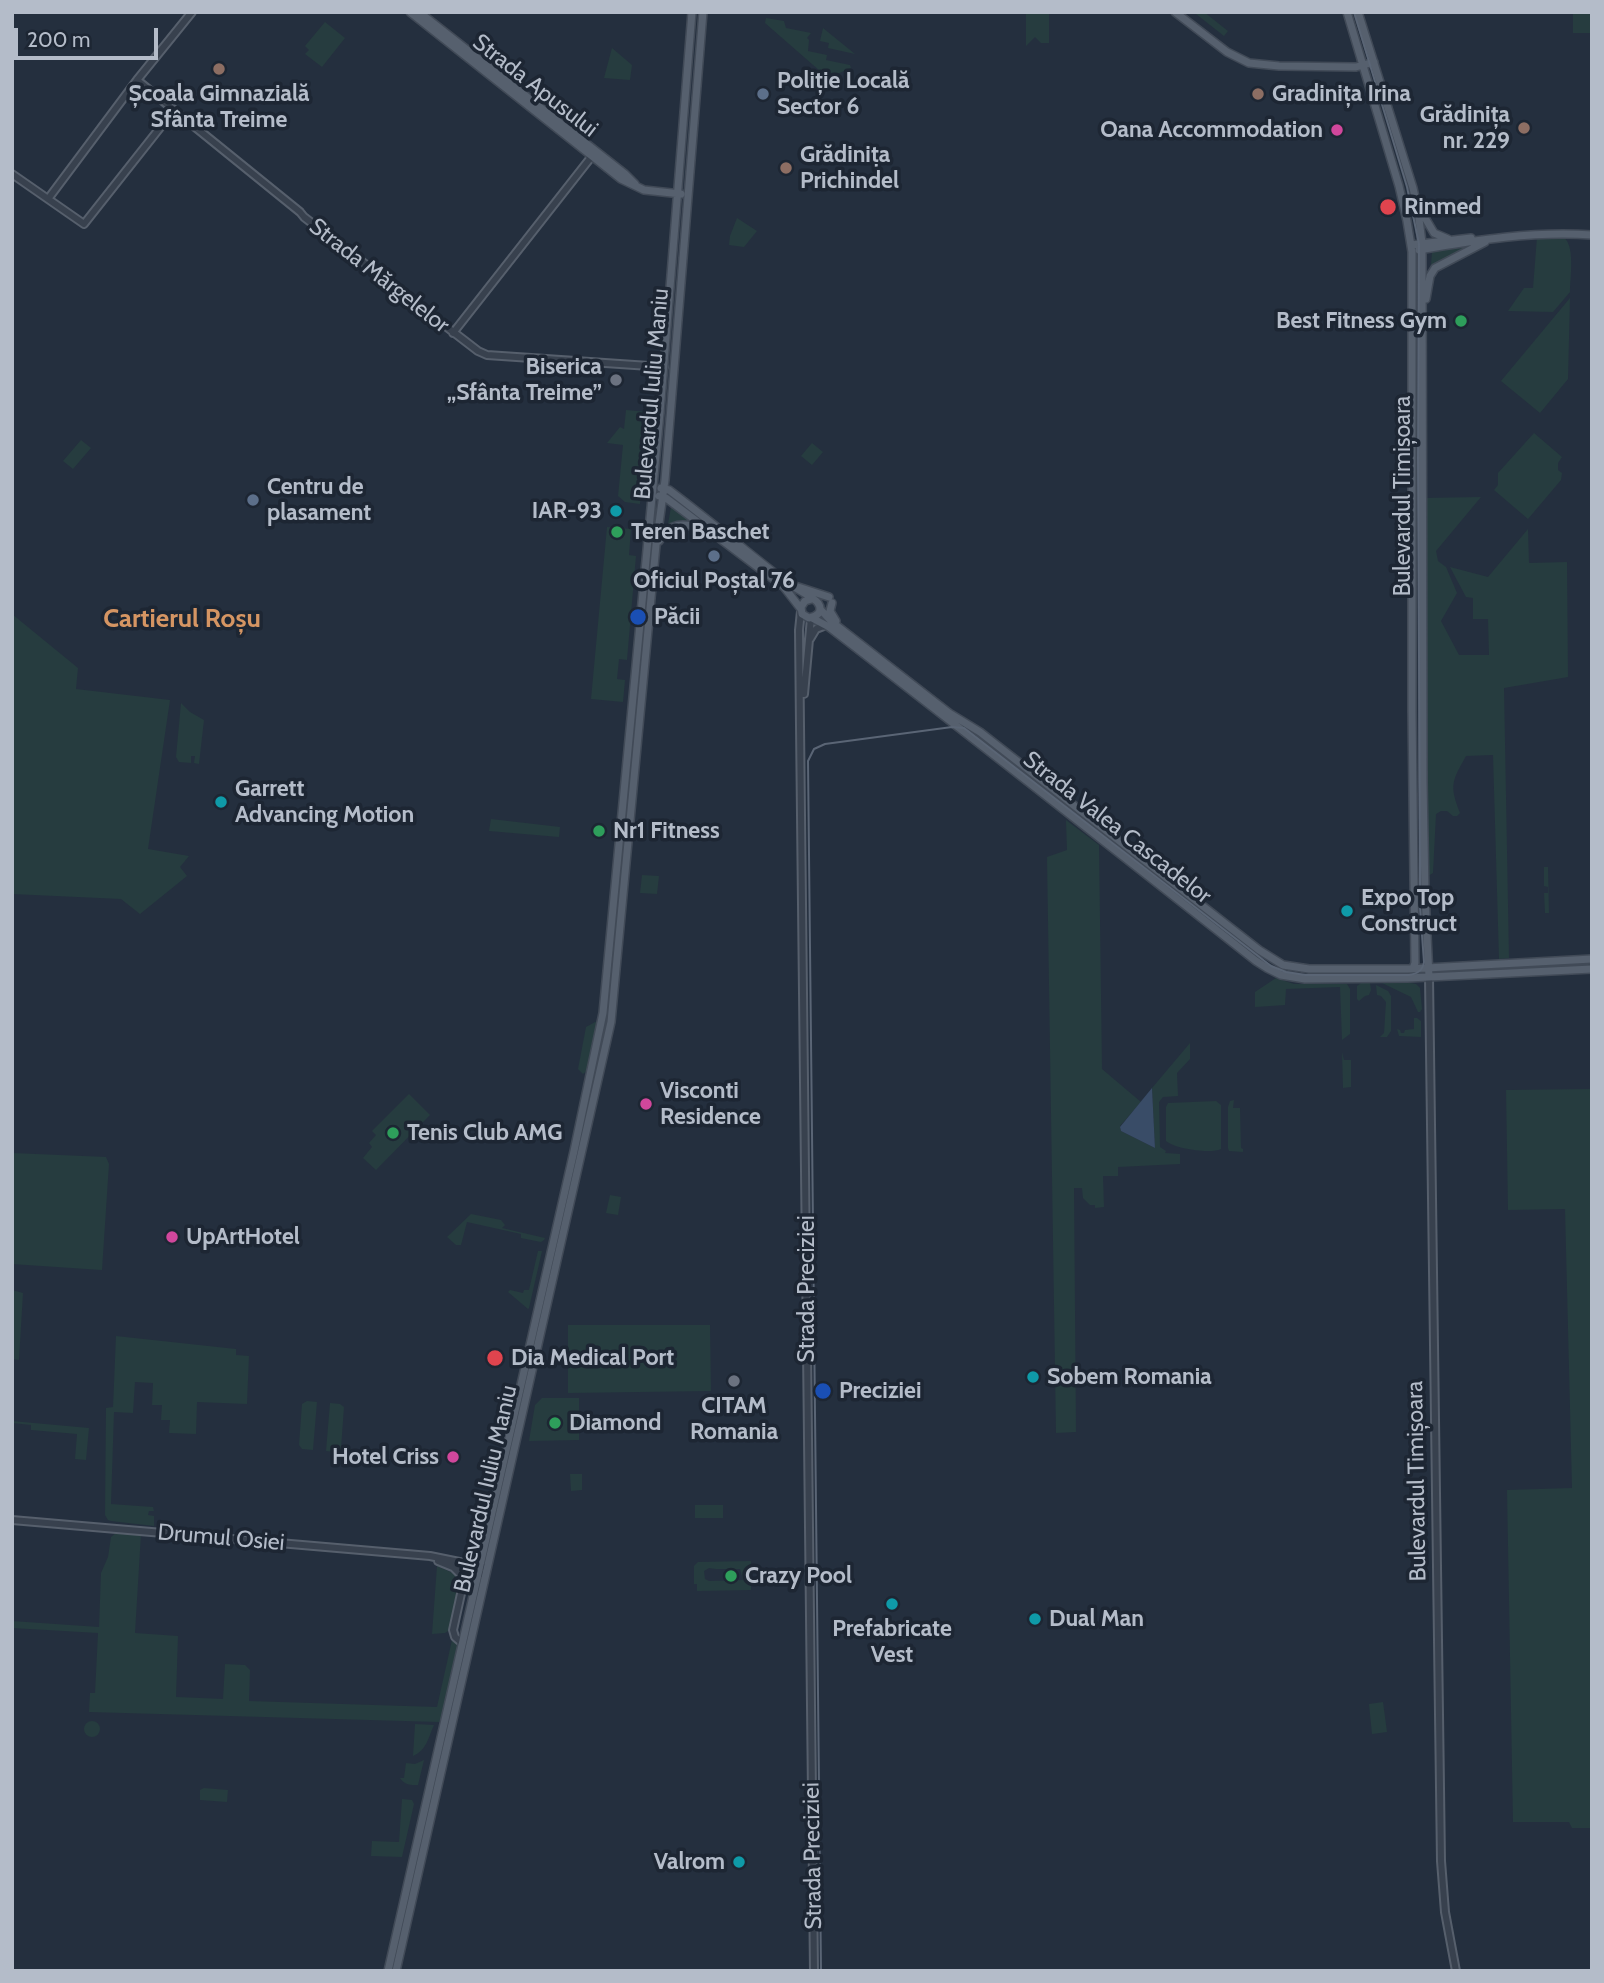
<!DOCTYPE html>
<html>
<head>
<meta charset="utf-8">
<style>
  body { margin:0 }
  #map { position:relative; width:1604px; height:1983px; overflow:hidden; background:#242f3e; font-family:Cabin,sans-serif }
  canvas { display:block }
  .frame { position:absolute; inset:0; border:14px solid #b4bcc9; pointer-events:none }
  .scale { position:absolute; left:14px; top:28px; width:144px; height:32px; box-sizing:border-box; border:4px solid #b4bcc9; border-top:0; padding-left:9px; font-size:21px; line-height:24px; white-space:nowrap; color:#b4bcc9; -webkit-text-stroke:5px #1d2633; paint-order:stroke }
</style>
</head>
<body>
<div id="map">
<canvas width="1604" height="1983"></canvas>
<div class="frame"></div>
<div class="scale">200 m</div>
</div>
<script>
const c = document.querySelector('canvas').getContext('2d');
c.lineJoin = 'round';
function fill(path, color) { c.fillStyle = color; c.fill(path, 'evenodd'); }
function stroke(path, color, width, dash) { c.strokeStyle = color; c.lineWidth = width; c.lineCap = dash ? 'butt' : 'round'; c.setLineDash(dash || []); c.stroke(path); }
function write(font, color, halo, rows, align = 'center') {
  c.font = font + ' Cabin,sans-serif'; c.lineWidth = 7; c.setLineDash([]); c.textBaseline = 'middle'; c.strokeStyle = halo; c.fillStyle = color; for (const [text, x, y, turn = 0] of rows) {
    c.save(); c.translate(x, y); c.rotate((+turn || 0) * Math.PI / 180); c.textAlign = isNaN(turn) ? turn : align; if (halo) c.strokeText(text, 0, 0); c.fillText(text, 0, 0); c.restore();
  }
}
const green = new Path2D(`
  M1026,12H1049V43H1041L1035,37L1026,46Z
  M1198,12H1204L1228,31L1224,36L1196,14Z
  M1573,12H1592V33H1573Z
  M766,18L784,21L786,28L811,33L807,38L809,40L808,51L827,55L826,60L850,65L851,68L828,78L765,23Z
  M325,22L345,38L322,67L305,54L309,50L305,46Z
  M823,28L855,54L828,48L829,43L820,41Z
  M612,48L632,65L630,80L604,78Z
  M737,218L757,231L744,247L729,245L730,236Z
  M1562,236C1576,244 1570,277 1570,292L1553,312L1508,311L1524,288H1533L1537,237Z
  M1468,246V247L1431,265L1432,252Z
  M1570,298L1568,379L1540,413L1501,381Z
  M626,410L648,412L640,504L625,502L618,496L623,445L607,443L620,427L624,429Z
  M1534,433L1562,457L1558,463V470L1562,473L1561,480L1528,519L1494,490L1498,485V473Z
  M81,440L91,448L73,469L63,461Z
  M812,443L823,452L812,465L801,456Z
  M1481,497L1436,551L1438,561L1446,567L1457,593L1441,621L1459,655H1489L1488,619H1473V598L1466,597L1450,567L1488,577L1528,529L1529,563L1567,562L1568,677L1504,688L1509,958L1499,959L1493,755L1466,756C1452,781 1449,785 1460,813L1457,816H1453L1447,811H1441L1436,814L1433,873L1428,876L1424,498Z
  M671,507L692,522L681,521L668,524Z
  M607,527L631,529L629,555L636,556L627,660L619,659L617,679L625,680L623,702L591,699Z
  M12,614L78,668L76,689L170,700L148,849L189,856L180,867L187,876L140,914L121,899L12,894Z
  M181,703L190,712L204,720L199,764L194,763L195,756H191V763L179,762L176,757Z
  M491,819L560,827L559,837L489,831Z
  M1066,820L1099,845L1102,1069L1141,1102L1120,1126L1121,1131L1155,1148L1152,1088L1190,1043V1059L1177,1073L1178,1096L1163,1097L1159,1102L1160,1147L1166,1151L1165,1153L1180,1154V1164L1118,1167V1176H1103L1104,1207L1095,1208V1205H1090L1083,1198L1082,1188H1074L1076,1432L1056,1433L1047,857L1067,850Z
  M1544,867H1548L1549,913H1545L1544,893H1548V887L1544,886Z
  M642,875L659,876L657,894L640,893Z
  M1276,978L1294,984H1347L1350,989V1034L1342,1040L1340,987L1286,989L1285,1005L1255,1007V992Z
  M1405,982L1416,984L1420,988L1422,1009L1420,1012H1418L1411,997L1382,983Z
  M1361,983H1370L1371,990L1369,995L1365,996L1359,1001L1357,999V986Z
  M1376,985L1388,991L1391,996V1031L1387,1037H1368H1380L1384,1033L1386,1002L1381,996L1377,995Z
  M1414,1018H1417L1421,1021V1037L1399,1036L1397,1029L1400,1030L1401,1033H1404L1405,1030L1414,1029Z
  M597,1021L587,1071L583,1074L578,1069L586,1027Z
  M1342,1052L1344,1060H1351V1087L1343,1088Z
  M1592,1089V1828H1572L1569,1822H1513L1507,1490L1572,1488L1565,1209L1508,1210L1506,1090Z
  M409,1094L430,1115L376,1170L363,1158L372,1147L369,1143L376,1135L372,1131Z
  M1234,1100L1233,1108H1240L1241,1148L1243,1149V1152L1229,1151L1228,1148V1107L1230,1101Z
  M1216,1101L1221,1105V1149C1211,1154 1175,1149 1166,1141V1107L1168,1103Z
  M12,1153L106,1157L109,1164L102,1270L12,1264Z
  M610,1195L621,1197L618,1215L606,1213Z
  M471,1214L501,1220L505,1225L502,1228L545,1238L544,1240L541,1242L521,1238V1234L467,1222L461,1245H456L447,1237Z
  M538,1251H542L529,1308L528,1309L508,1292L510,1290L523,1293L524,1290H529Z
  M12,1290L23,1293L19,1360L12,1359Z
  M568,1325H710L711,1391L568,1393Z
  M116,1336L236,1349V1355L249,1356L247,1404L197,1402L196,1434L169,1433L170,1420H161L162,1405H152L153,1383L135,1382L133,1413L114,1412L111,1504L153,1507L154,1511H149L148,1515L154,1516V1526L111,1521L108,1520L105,1515L106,1408L113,1407Z
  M542,1398H579V1440L529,1441L535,1405Z
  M307,1401L317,1402L313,1450L302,1449L299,1445L302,1404Z
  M330,1403L340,1404L344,1407L341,1449L336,1452L326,1451Z
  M12,1421L89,1428L86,1460L75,1459L77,1434L31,1430V1425L12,1423Z
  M570,1474H582V1490L571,1491Z
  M695,1505H723V1518H695Z
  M117,1532L141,1534L135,1633L178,1636L176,1697L223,1699L225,1664L245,1665L250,1670L249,1701L437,1707L452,1640L456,1642L458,1647L441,1719L439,1722L89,1712L90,1693H95L98,1633L12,1628V1621L99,1627L101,1573L108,1557L111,1537Z
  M751,1561V1590L697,1591V1584H694V1566L698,1562ZM709,1568L716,1569H740L743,1580L709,1581L705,1579L704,1571Z
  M437,1566L455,1574L461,1583L451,1629L445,1633L432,1634Z
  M1383,1702L1387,1732L1372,1734L1369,1704Z
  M84 1729a8 8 0 1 1 16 0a8 8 0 1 1-16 0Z
  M415,1724L434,1725C428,1738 427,1750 413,1756Z
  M424,1760L418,1785C411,1785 404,1785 400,1778H404L406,1763L415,1764Z
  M204,1788L228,1790L227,1802L200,1800V1790Z
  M402,1799L412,1800L414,1804L402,1857L371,1856L372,1841L399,1842Z`);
const water = new Path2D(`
  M1152,1088L1155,1148L1121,1131L1120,1127Z`);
const minor = new Path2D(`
  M137,80L300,212L304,217L478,351L487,355L664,367
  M12,174L84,224L174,110
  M48,199L137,80L192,12
  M453,333L592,156
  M801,611L799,630L800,726L814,1971
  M810,639L816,629L826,625
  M804,694L811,618
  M1429,977L1441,1861L1445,1912L1456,1971
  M12,1520L430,1556L484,1567
  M438,1561L460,1570L481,1574
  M453,1567L462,1576L464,1580L453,1630L455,1637L462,1643`);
const major = new Path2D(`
  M410,12L621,179L644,190L681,194
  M419,12L625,174L635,184
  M1175,12L1227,52L1249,63L1279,66L1356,67L1374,62
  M1347,12L1399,186L1407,221L1412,252V711L1415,963L1413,968
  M1358,12L1413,188L1418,211L1422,243L1423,782L1425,894L1429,977
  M1421,211L1434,233L1448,239
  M1411,245L1471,238
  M1419,250C1477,240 1533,231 1592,235
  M1426,299L1430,276L1435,268L1485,242
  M661,488L669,490C709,520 747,552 786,582C793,587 815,598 818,603C824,612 816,617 809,618L802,614L801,607L805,601L812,599
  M659,496L666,498L784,587L801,609
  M659,541C671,522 682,523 703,528
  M795,586L829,597
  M832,603L830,611L836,621
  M820,609L832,622L949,713L980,732L1259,950L1283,965L1309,969H1408L1592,959
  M812,618L829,627C972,737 1114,849 1256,961L1267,968L1281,975L1305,979L1408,978L1592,969
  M388,1971L574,1151L603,1013L660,413L692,12
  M396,1971L611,1022L656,545L665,480L703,12`);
const tram = new Path2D(`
  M821,1971L808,761L814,749L825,744L952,727L964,728L1271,966L1286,972L1305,975H1409C1417,974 1423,970 1424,962L1420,908V856L1418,458L1419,244L1407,187L1354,12`);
const markers = [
  [219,69,7,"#8d6e63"],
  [763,94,7,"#5c6f8a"],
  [1258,94,7,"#8d6e63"],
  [1524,128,7,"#8d6e63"],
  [1337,130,7,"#d1479c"],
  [786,168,7,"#8d6e63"],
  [1388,207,9,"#e0444e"],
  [1461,321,7,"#2e9e5b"],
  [616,380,7,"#6b7280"],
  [253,500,7,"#5c6f8a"],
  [616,511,7,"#0f9aa8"],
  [617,532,7,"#2e9e5b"],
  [714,556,7,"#5c6f8a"],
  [638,617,9,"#1a4fb4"],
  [221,802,7,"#0f9aa8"],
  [599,831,7,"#2e9e5b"],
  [1347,911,7,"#0f9aa8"],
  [646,1104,7,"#d1479c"],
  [393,1133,7,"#2e9e5b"],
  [172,1237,7,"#d1479c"],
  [495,1358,9,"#e0444e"],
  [1033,1377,7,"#0f9aa8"],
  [734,1381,7,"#6b7280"],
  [823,1391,9,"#1a4fb4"],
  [555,1423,7,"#2e9e5b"],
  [453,1457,7,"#d1479c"],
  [731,1576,7,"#2e9e5b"],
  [892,1604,7,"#0f9aa8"],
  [1035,1619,7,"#0f9aa8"],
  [739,1862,7,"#0f9aa8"]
];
const poiNames = [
  ["Poliție Locală",777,81],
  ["Sector 6",777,107],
  ["Școala Gimnazială",219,94,"center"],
  ["Sfânta Treime",219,120,"center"],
  ["Gradinița Irina",1272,94],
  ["Grădinița",1510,115,"right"],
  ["nr. 229",1510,141,"right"],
  ["Oana Accommodation",1323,130,"right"],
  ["Grădinița",800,155],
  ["Prichindel",800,181],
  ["Rinmed",1404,207],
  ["Best Fitness Gym",1447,321,"right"],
  ["Biserica",602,367,"right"],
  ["„Sfânta Treime”",602,393,"right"],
  ["Centru de",267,487],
  ["plasament",267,513],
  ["IAR-93",602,511,"right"],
  ["Teren Baschet",631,532],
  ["Oficiul Poștal 76",714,581,"center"],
  ["Păcii",654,617],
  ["Garrett",235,789],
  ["Advancing Motion",235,815],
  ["Nr1 Fitness",613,831],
  ["Expo Top",1361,898],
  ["Construct",1361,924],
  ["Visconti",660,1091],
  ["Residence",660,1117],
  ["Tenis Club AMG",407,1133],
  ["UpArtHotel",186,1237],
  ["Dia Medical Port",511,1358],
  ["Sobem Romania",1047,1377],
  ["Preciziei",839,1391],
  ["CITAM",734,1406,"center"],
  ["Romania",734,1432,"center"],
  ["Diamond",569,1423],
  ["Hotel Criss",439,1457,"right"],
  ["Crazy Pool",745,1576],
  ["Dual Man",1049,1619],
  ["Prefabricate",892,1629,"center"],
  ["Vest",892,1655,"center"],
  ["Valrom",725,1862,"right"]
];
const streetNames = [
  ["Strada Apusului",535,86,38],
  ["Strada Mărgelelor",379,276,38],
  ["Bulevardul Iuliu Maniu",652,394,-85],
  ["Bulevardul Timișoara",1403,496,-90],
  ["Strada Valea Cascadelor",1117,828,38],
  ["Strada Preciziei",807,1289,-90],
  ["Bulevardul Timișoara",1417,1481,-91],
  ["Bulevardul Iuliu Maniu",486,1489,-77],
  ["Drumul Osiei",221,1538,5],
  ["Strada Preciziei",813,1856,-91]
];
const quarterNames = [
  ["Cartierul Roșu",182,619]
];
fill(green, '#263c3f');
fill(water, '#394c67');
stroke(minor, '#565f6c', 10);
stroke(major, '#414a57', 10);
stroke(minor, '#38414e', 6);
stroke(major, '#56606e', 7);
stroke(tram, '#5a6575', 2);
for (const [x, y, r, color] of markers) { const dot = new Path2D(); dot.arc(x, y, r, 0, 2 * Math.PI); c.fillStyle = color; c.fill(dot); stroke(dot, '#1d2633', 2.5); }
write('bold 23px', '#b4bcc9', '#1d2633', poiNames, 'left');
write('23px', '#b4bcc9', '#1d2633', streetNames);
write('bold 26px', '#d59563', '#1d2633', quarterNames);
</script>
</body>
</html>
